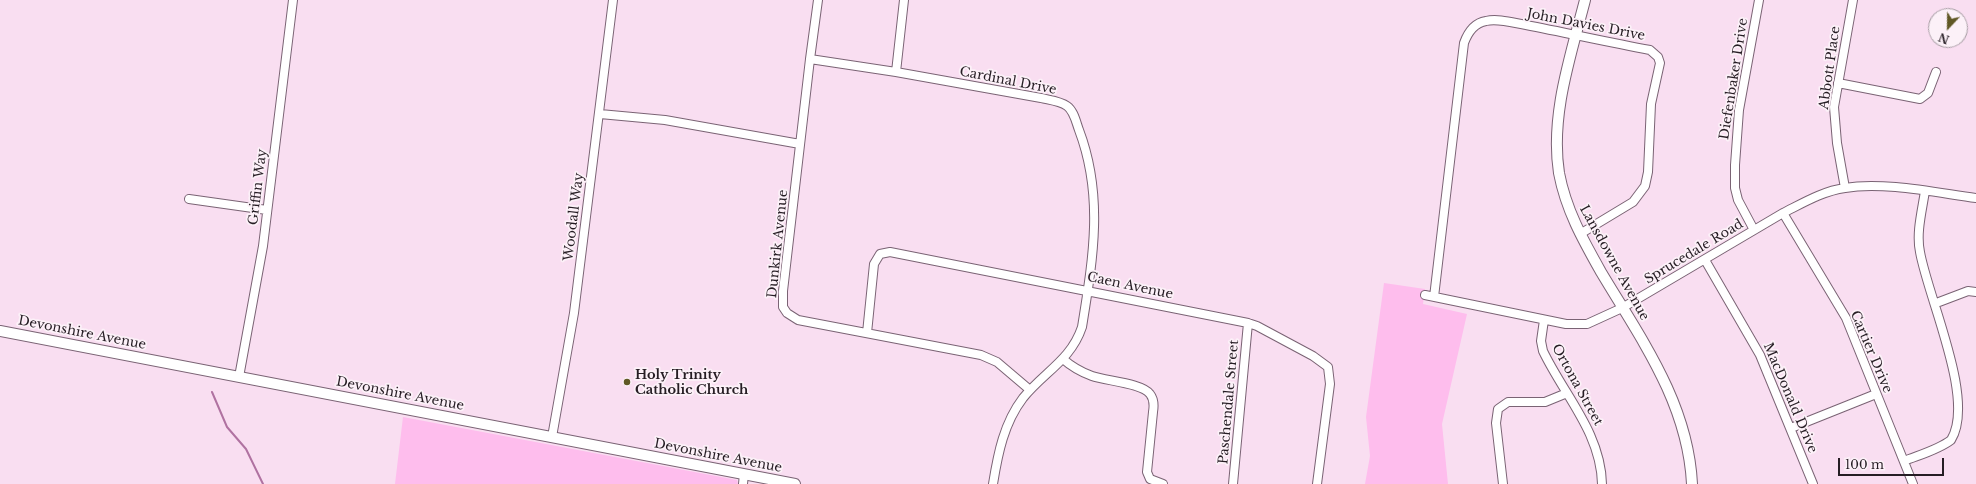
<!DOCTYPE html>
<html>
<head>
<meta charset="utf-8">
<style>
  body { margin:0 }
  #map { position:relative; width:1976px; height:484px; overflow:hidden; background:#f9def1; font-family:"Libre Baskerville",serif }
  canvas { display:block }
  .north { position:absolute; left:1928px; top:8px; width:40px; height:40px; box-sizing:border-box; background:#fcf1f8; border:1px solid #a69ca3; border-radius:50%; rotate:202deg; font-size:11px; font-weight:700; line-height:16px; text-align:center; color:#261d24 }
  .north::after { content:''; display:block; margin:auto; width:14px; height:18px; background:#605825; clip-path:polygon(50% 0,100% 100%,50% 72%,0 100%) }
  .scale { position:absolute; left:1838px; top:458px; width:106px; height:18px; box-sizing:border-box; border:2px solid #261d24; border-top:0; padding-left:5px; font-size:12px; line-height:14px; white-space:nowrap; color:#261d24; -webkit-text-stroke:3px #fcf1f8; paint-order:stroke }
</style>
</head>
<body>
<div id="map">
<canvas width="1976" height="484"></canvas>
<div class="north">N</div>
<div class="scale">100 m</div>
</div>
<script>
const c = document.querySelector('canvas').getContext('2d');
c.lineJoin = 'round';
function fill(path, color) { c.fillStyle = color; c.fill(path, 'evenodd'); }
function stroke(path, color, width, dash) { c.strokeStyle = color; c.lineWidth = width; c.lineCap = dash ? 'butt' : 'round'; c.setLineDash(dash || []); c.stroke(path); }
function write(font, color, halo, rows, align = 'center') {
  c.font = font + ' "Libre Baskerville",serif'; c.lineWidth = 3.5; c.setLineDash([]); c.textBaseline = 'middle'; c.strokeStyle = halo; c.fillStyle = color; for (const [text, x, y, turn = 0] of rows) {
    c.save(); c.translate(x, y); c.rotate((+turn || 0) * Math.PI / 180); c.textAlign = isNaN(turn) ? turn : align; if (halo) c.strokeText(text, 0, 0); c.fillText(text, 0, 0); c.restore();
  }
}
const green = new Path2D(`
  M1384,283L1425,289L1423,304L1467,314L1442,424L1448,484H1365L1370,456L1366,417Z
  M403,417L737,480L738,484H395Z`);
const stream = new Path2D(`
  M212,392L227,427L246,449L263,484`);
const minor = new Path2D(`
  M810,59L818,0
  M896,72L904,0
  M1838,83L1920,99L1928,93L1936,72
  M600,114L665,120L800,144
  M1845,188L1837,143L1834,107L1853,0
  M189,199L267,210
  M1783,213L1846,318L1913,484
  M1754,230L1738,200L1735,188V165L1739,110L1759,0
  M1705,260L1760,355L1813,484
  M1425,295L1566,324H1587L1622,308L1783,213C1803,203 1823,191 1845,188C1882,181 1938,193 1976,198
  M1434,297L1464,43C1468,32 1474,23 1486,21C1498,18 1514,23 1526,25C1567,33 1608,42 1650,50L1658,57L1660,63L1651,104L1648,172L1645,186L1633,202L1580,234
  M1939,302L1968,291L1976,292
  M1544,320L1541,341L1543,351C1564,395 1601,433 1602,484
  M867,333L874,264L880,254L890,252L1248,323L1257,326L1313,356L1328,367L1330,384L1317,484
  M1063,359C1072,367 1081,372 1092,376C1106,381 1142,383 1150,394C1154,399 1154,406 1153,412L1147,472L1150,479L1163,484
  M239,377L263,246L293,0
  M1791,428L1876,394
  M552,437L574,313L613,0
  M1904,461C1919,455 1938,450 1951,440C1976,400 1928,298 1920,252C1916,233 1922,211 1925,191
  M743,484L744,474
  M993,484C998,453 1004,423 1023,398C1044,372 1071,360 1082,327C1093,259 1104,196 1079,130C1076,122 1074,111 1067,106C1060,101 1049,100 1041,98L896,72L810,59L783,291V307L787,313L798,320L981,355L997,362L1030,390
  M1233,484L1248,323
  M1503,484L1496,423L1498,409L1508,402H1545L1567,393`);
const major = new Path2D(`
  M1585,0C1571,55 1550,115 1559,173C1566,210 1583,240 1601,272C1641,339 1688,403 1692,484
  M0,331L795,484`);
const markers = [
  [627,382,4,"#605825"]
];
const streetNames = [
  ["John Davies Drive",1586,25,11],
  ["Abbott Place",1830,68,-82],
  ["Diefenbaker Drive",1734,79,-81],
  ["Cardinal Drive",1008,81,11],
  ["Griffin Way",258,187,-83],
  ["Woodall Way",574,217,-83],
  ["Dunkirk Avenue",778,244,-84],
  ["Sprucedale Road",1694,252,-31],
  ["Lansdowne Avenue",1614,263,61],
  ["Caen Avenue",1130,286,12],
  ["Devonshire Avenue",82,333,11],
  ["Cartier Drive",1871,352,67],
  ["Ortona Street",1577,385,61],
  ["Devonshire Avenue",400,394,11],
  ["MacDonald Drive",1790,398,67],
  ["Paschendale Street",1229,402,-85],
  ["Devonshire Avenue",718,456,11]
];
const poiNames = [
  ["Holy Trinity",635,375],
  ["Catholic Church",635,390]
];
fill(green, '#febded');
stroke(stream, '#b072a1', 2);
stroke(minor, '#7a6374', 10);
stroke(major, '#7a6374', 12);
stroke(minor, '#fff', 8);
stroke(major, '#fff', 10);
for (const [x, y, r, color] of markers) { const dot = new Path2D(); dot.arc(x, y, r, 0, 2 * Math.PI); c.fillStyle = color; c.fill(dot); stroke(dot, '#fcf1f8', 1.5); }
write('13px', '#261d24', '#fcf1f8', streetNames);
write('bold 13px', '#261d24', '#fcf1f8', poiNames, 'left');
</script>
</body>
</html>
